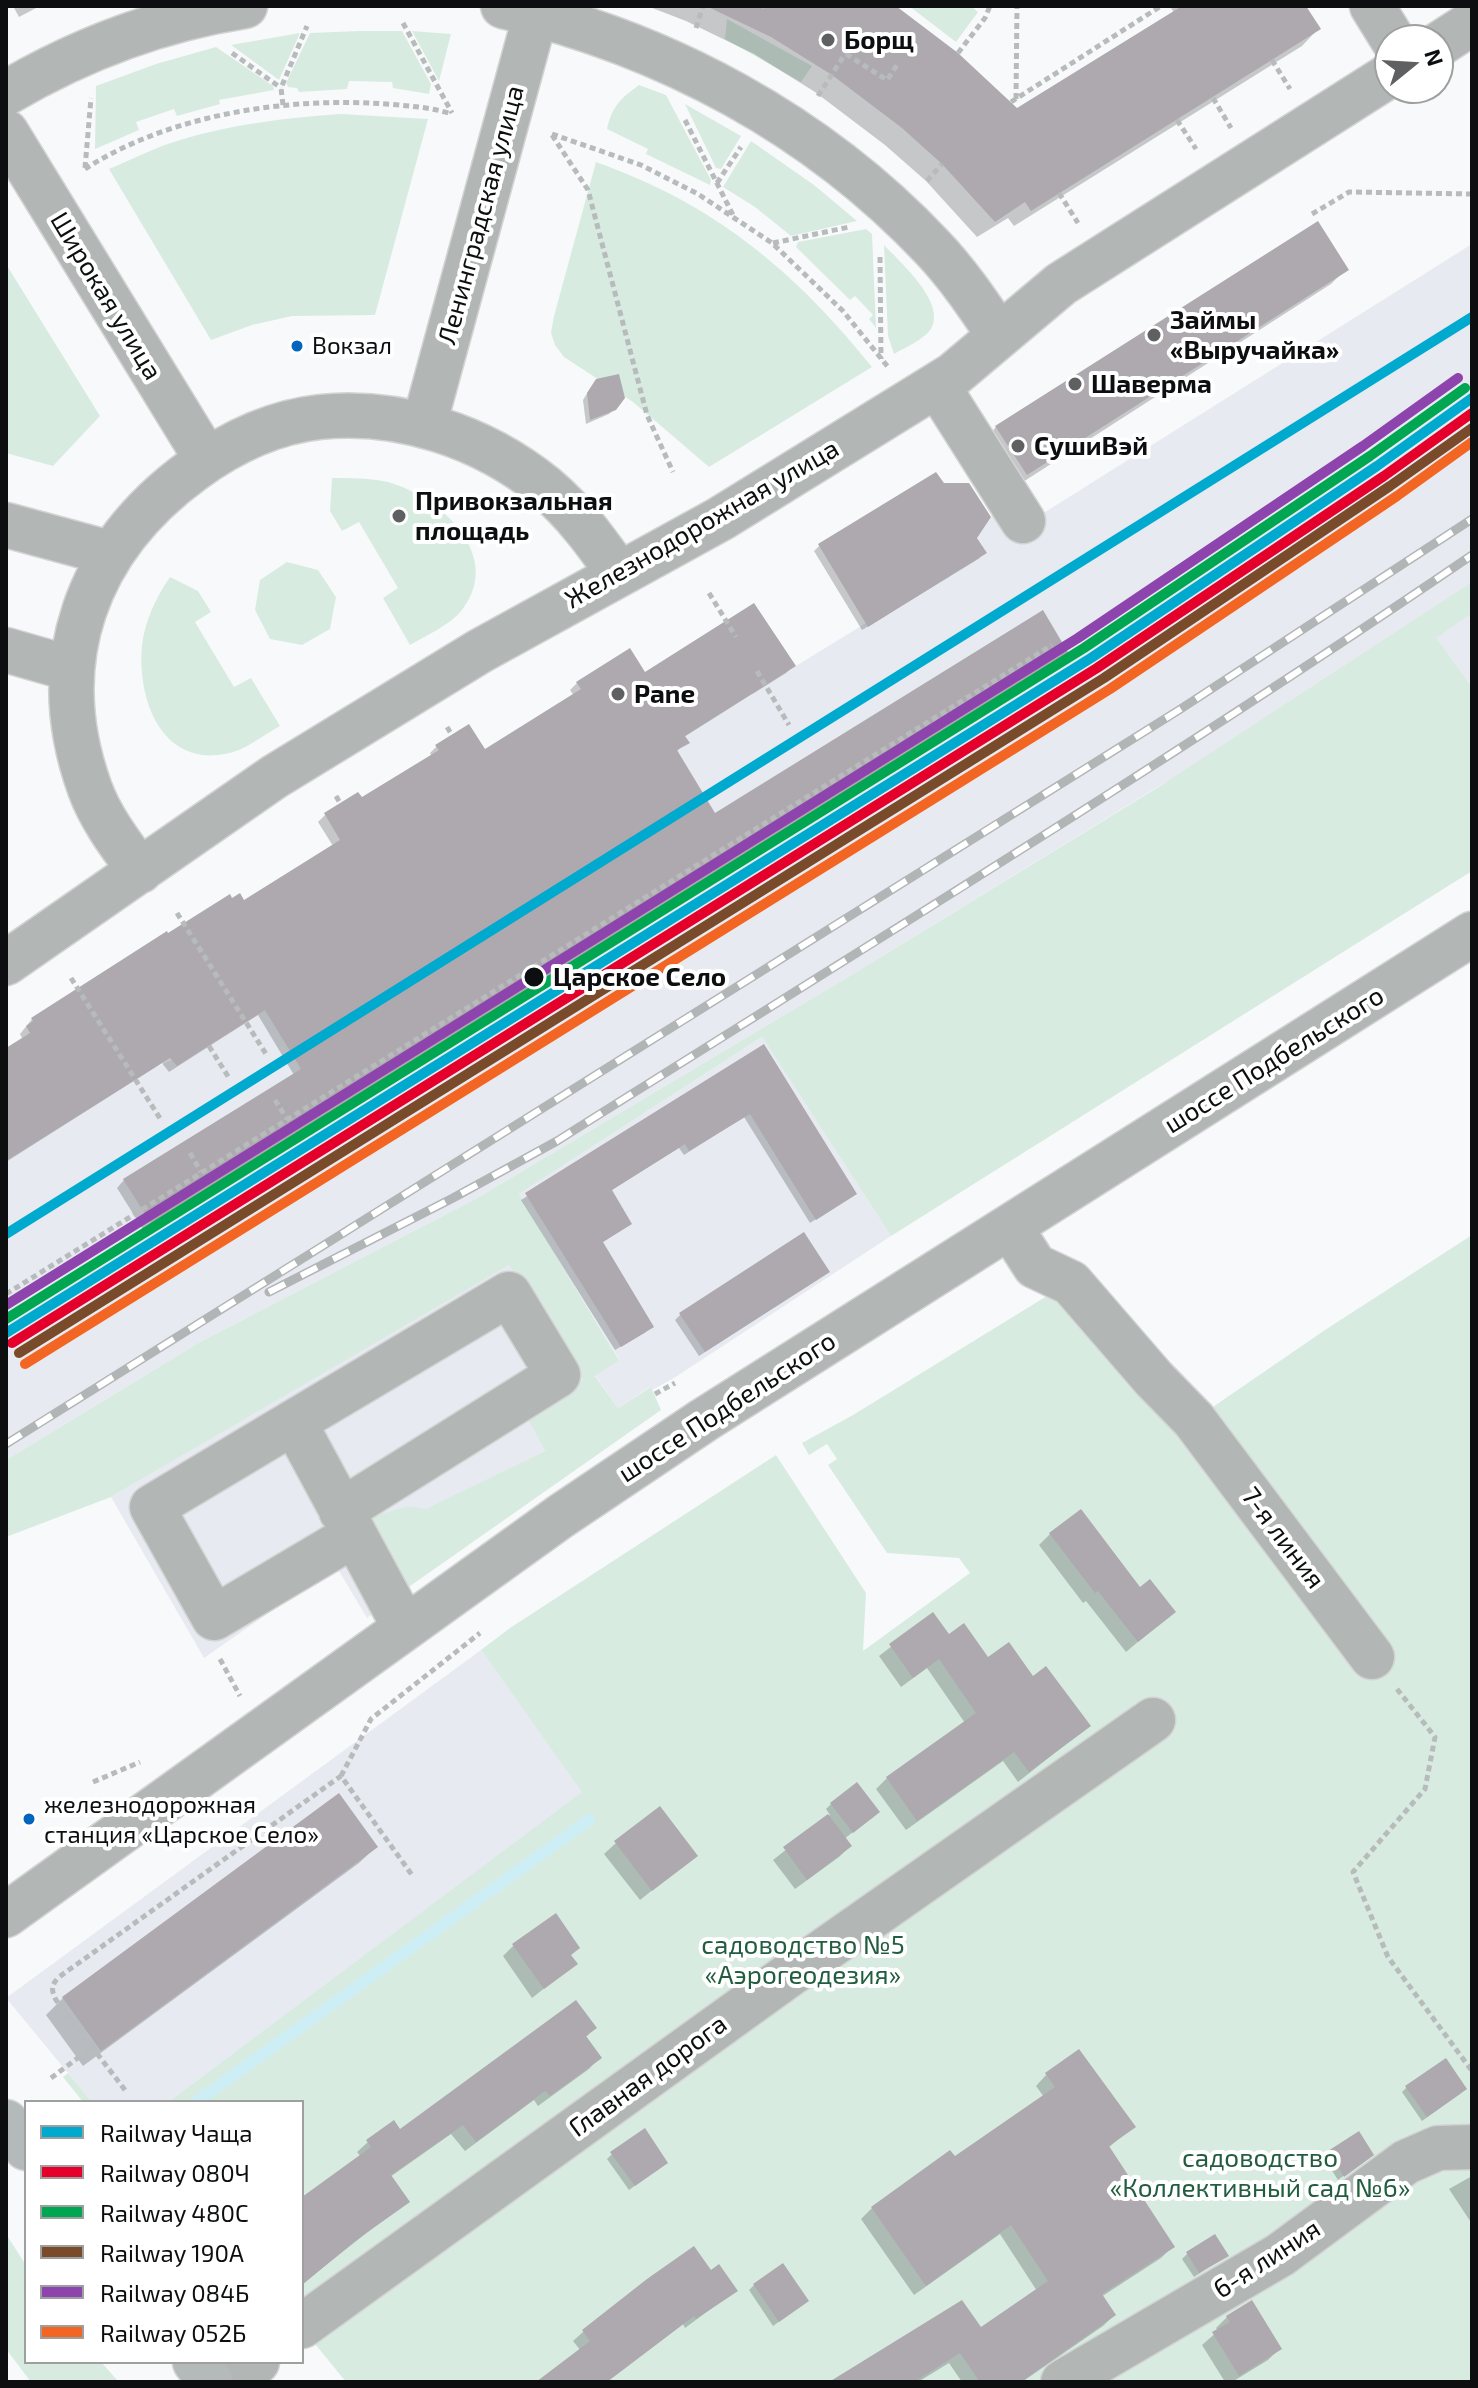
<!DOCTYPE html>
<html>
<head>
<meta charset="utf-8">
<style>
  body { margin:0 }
  #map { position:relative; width:1478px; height:2388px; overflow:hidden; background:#f8f9fb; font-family:"Exo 2",sans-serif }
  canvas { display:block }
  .frame { position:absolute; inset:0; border:8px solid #0d0e0f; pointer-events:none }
  .legend { position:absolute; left:24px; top:2100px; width:280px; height:264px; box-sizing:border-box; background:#fff; border:2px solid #9e9f9f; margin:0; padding:10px 14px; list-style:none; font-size:24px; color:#0d0e0f }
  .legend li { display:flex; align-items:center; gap:16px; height:40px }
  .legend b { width:40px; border:2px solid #9e9f9f }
  .north { position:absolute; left:1374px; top:24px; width:80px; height:80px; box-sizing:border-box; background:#fff; border:2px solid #9e9f9f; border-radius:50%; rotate:72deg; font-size:22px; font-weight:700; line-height:32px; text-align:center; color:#0d0e0f }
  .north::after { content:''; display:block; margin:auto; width:28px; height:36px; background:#5f6062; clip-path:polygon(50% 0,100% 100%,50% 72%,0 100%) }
</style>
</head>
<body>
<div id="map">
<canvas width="1478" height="2388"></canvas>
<div class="frame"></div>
<ul class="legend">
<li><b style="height:10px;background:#00a9ce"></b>Railway Чаща</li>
<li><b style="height:10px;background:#e4002b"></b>Railway 080Ч</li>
<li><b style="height:10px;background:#00a651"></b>Railway 480С</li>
<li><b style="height:10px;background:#7a4b2a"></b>Railway 190А</li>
<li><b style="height:10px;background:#8e44ad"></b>Railway 084Б</li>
<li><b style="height:10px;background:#f26522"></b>Railway 052Б</li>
</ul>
<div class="north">N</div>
</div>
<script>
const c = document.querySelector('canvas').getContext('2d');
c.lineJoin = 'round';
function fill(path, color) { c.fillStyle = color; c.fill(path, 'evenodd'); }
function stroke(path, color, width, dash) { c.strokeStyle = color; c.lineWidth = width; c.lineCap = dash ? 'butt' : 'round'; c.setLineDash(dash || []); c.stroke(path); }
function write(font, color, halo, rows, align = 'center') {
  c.font = font + ' "Exo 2",sans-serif'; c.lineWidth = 8; c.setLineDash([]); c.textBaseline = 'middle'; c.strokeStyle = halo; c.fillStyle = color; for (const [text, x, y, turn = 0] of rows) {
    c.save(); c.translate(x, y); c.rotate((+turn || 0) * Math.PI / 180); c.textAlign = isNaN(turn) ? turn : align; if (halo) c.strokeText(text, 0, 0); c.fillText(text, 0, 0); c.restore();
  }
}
const built = new Path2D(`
  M1472,244V687L1436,639L1159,786L853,974L477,1198L200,1342L6,1460V1161L153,1068L172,1060L177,1066L231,1032L219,1012L699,787L677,750L689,743L685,736L753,694L744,679L778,677L866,623L868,626L987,553L974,533L989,520L998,507L1015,531Z
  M762,1037L891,1236L674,1378L652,1390L650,1387L618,1408L595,1375L619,1359L519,1194Z
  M509,1264L583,1380L527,1418L545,1451L426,1510L408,1506L403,1591L367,1618L336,1566L204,1658L111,1497Z
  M481,1650L583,1792L168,2102H92L6,1998Z`);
const green = new Path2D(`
  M909,6H971L978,12L956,42Z
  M727,19L812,66L801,82L725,39Z
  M359,31H402L431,84L429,94L393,88L392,82L349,81L347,89L299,92L297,88L288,87L286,83L310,33Z
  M412,31L451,34L439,81Z
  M300,33L279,80L231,45Z
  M216,47L273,86L274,90L219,100L220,104L177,116L174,109L136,122L139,130L95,149L96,86L156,64Z
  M639,85L666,95L711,180L710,185L646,154L648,149L607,129C612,106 621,98 639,85Z
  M685,104L741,136L721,169L716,168Z
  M341,114L428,119L375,315L292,316L252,325L211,340L109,169C131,160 154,148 177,141C231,124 285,118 341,114Z
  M751,141L814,185L857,221L791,236L755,207L723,187Z
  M596,162C714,204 794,270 872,367L709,467L633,402L564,357L555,345L551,333L554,316Z
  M866,229L872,234L876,328L869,319L873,315L855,296L850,300L796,247L798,242Z
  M884,245C900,262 947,303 931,329C923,340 906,347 894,354L888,336Z
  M6,264L100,416L53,466L6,453Z
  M332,478C351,478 370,478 388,482C439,496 505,555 462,610C450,625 427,635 410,645L383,598L398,588L359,522L342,531L330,511Z
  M287,562L318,570L336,597L330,629L302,645L270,639L255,610L260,580Z
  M170,577L198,591L211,612L195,622L234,687L251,678L280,726C263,735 245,751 225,754C160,766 137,697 142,645C145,621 156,597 170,577Z
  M1472,582V613L1436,638L1472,687V871L891,1236L762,1037L519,1194L619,1360L595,1376L618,1408L651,1387L661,1410L403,1591L367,1518L408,1506L426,1509L545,1451L527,1418L583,1380L509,1265L111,1497L6,1537V1460L200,1342L477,1198L853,974L1160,786Z
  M1472,1235V2382H346L302,2328V2102H168L582,1792L481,1650L510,1628L776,1455L866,1593L863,1651L970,1573L959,1558L887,1553L828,1465L837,1459L827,1444L809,1455L802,1443L853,1415L1060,1288L1188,1424L1325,1330Z
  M68,2073L92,2102H83L63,2077Z
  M6,2234L26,2265V2362H101L119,2382H31L6,2349Z`);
const shadow = new Path2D(`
  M13,6H40L19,17Z
  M647,6H893L1017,111L1174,13L1170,6H1304L1318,29L1302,46L1014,226L1008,218L977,237L926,181L885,145L815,92L754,54L686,21Z
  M1346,269L1331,284L1012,489L982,442L996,427Z
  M591,387L615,409L609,414L586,424L583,400Z
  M975,538L980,558L862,630L814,551L819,546Z
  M1067,654L1060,661L144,1231L117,1188L124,1180L294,1075L258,1015L169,1072L162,1063L6,1162V1050L23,1040L20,1034L32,1019L168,936L232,901L243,902L333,846L318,822L325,815L358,795L361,800L432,757L430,753L437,746L484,751L574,696L570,690L577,683L645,675L793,666L786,673L684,737L687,742L676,752L715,815Z
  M763,1047L855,1194L810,1223L744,1117L684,1155L679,1148L610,1191L630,1224L601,1243L646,1332L615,1350L521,1200Z
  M822,1276L699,1356L675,1320L680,1315Z
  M1050,1534L1140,1590L1173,1612L1126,1652L1086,1601L1083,1603L1039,1545Z
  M932,1615L948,1637L1089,1726L1018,1782L1003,1761L906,1830L876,1789L887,1778L965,1723L927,1668L901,1687L879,1656Z
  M831,1804L873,1817L844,1839L850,1846L839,1857L795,1889L773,1860L830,1815L826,1809Z
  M616,1843L695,1856L640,1900L604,1854Z
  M376,1847L359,1863L83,2066L46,2015L63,1998Z
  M514,1945L569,1956L575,1964L532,1998L503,1956Z
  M595,2028L585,2038L599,2058L589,2069L538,2106L534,2100L465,2151L451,2134L390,2177L407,2201L302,2284V2201L361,2157L357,2152L368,2142L400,2132Z
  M1046,2075L1134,2126L1108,2148L1172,2247L1161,2258L1101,2297L1114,2315L1103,2326L1022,2382H962L949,2363L918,2382H856L980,2330L1037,2291L1000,2234L914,2295L861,2219L872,2208L954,2159L1044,2097L1036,2086Z
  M1407,2087L1460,2094L1422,2121L1402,2092Z
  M1359,2134L1366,2159L1338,2180L1324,2158Z
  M612,2154L661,2167L629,2190L607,2159Z
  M1472,2176V2224L1449,2189Z
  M1187,2254L1226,2256L1194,2277L1182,2259Z
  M710,2273L735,2291L685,2328L683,2324L606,2382H539L581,2351L573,2341L583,2332L648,2280Z
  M754,2285L801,2306L773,2326L749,2290Z
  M1227,2317L1279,2349L1268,2360L1232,2382H1225L1202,2345L1218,2331L1216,2328Z`);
const stream = new Path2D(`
  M196,2102L589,1820`);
const building = new Path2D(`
  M706,6H896L958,53L1017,108L1182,6H1306L1321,29L1031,211L1025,202L995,222L942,164L902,128L832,75L771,37Z
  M1318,221L1349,270L1027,475L995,426Z
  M619,374L625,398L616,410L590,420L587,393L596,379Z
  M936,472L944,483H969L991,517L977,538L987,553L868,627L818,544Z
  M754,603L796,666L685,736L690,743L677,750L715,813L1043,610L1069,654L152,1225L123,1179L301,1069L265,1010L177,1066L170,1058L6,1161V1048L30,1033L26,1026L33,1021L31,1018L167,931L168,933L230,894L232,898L240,893L244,900L340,840L324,813L358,792L362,797L439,750L435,745L469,724L485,749L581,689L576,682L630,648L645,672Z
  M764,1044L857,1194L816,1220L750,1114L689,1151L685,1144L612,1190L632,1224L603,1242L654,1327L621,1347L525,1193Z
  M804,1232L830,1272L705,1352L679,1313Z
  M1081,1509L1140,1587L1150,1579L1176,1612L1138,1642L1098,1591L1095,1593L1049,1533Z
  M933,1612L949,1634L964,1623L988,1657L1009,1642L1033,1676L1046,1666L1091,1726L1029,1772L1014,1752L917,1821L886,1777L976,1713L939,1659L913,1678L889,1644Z
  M857,1782L880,1812L853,1833L830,1803Z
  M339,1793L378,1847L101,2051L62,1997Z
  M660,1806L698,1856L652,1891L614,1841Z
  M828,1814L852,1846L807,1880L783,1847Z
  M556,1913L580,1948L571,1955L578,1964L544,1989L512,1944Z
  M576,2000L597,2028L586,2036L602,2058L550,2096L545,2091L476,2142L463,2125L391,2175L410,2202L355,2241L302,2285V2197L371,2147L366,2140L394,2120L400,2129Z
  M1079,2049L1136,2127L1109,2146L1175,2247L1102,2294L1116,2315L1021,2382H980L960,2353L914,2382H829L962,2300L981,2327L1048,2281L1011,2225L926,2286L871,2207L950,2150L955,2156L1055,2087L1045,2073Z
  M1446,2058L1467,2089L1427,2117L1405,2086Z
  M645,2128L668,2163L635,2186L610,2152Z
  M1359,2131L1374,2155L1344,2177L1328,2151Z
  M1215,2234L1229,2256L1199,2273L1186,2252Z
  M694,2246L711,2270L719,2264L738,2291L696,2319L694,2316L607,2382H536L590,2341L582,2330L647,2279Z
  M783,2263L809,2301L779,2322L753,2284Z
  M1252,2300L1282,2349L1239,2376L1212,2332L1230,2322L1226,2316Z`);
const path = new Path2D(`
  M763,6L765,7
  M403,23L452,113
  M696,28L703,6
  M232,53L281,88
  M958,53L985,18L990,6
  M846,54L887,80L897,65
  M1272,60L1290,89
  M818,96L852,43
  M1213,98L1231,128
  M1016,99L1017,6
  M1011,102L1161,6
  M283,105L281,88L307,26
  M685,120L733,215
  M1177,120L1196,149
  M552,134L641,165L698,194L772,243L843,311L888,367
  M552,135L588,190L647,415L673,472
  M85,168L91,98
  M85,169C170,114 287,97 386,104C409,106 430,107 452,114
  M927,181L942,164
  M717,183L741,147
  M1059,193L1078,223
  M1312,214L1349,192L1472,194
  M773,243L849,227
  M880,257L881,359
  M709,593L736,637
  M757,671L789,725
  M447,727L452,735
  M336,796L340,803
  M177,913L266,1054
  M71,978L161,1120
  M209,1046L229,1078
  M275,1100L287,1119
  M190,1153L201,1172
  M6,1294L1052,645
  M655,1394L675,1383
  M220,1659L240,1696
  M1397,1689L1435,1737L1425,1789L1353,1872L1388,1957L1472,2071
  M341,1776L371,1719L480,1633
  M93,1782L140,1762
  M51,2078L91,2048
  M125,2090L56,2000C51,1990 51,1985 59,1977L341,1776L412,1875`);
const minor = new Path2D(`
  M503,6C666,44 817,125 932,247C957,273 978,304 998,334
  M1372,6L1393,40
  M1438,45L1472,23
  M6,93C79,50 161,19 245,6
  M6,132L207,460
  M937,385L1023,521
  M424,425L538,6
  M6,525L109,553
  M6,650L72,669
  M140,871C121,845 101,819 90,789C44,662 86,548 193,470C230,443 274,422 320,417C400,409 482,436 545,487C575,512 597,543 619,574
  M6,963L274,777L480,651L720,519L953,375L1061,284L1390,75
  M1010,1227L1035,1266L1071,1283L1154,1379L1194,1420L1372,1657
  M294,1422L509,1294L558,1375L341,1511
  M354,1535L214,1618L152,1507L294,1422L405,1628
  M6,1915L561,1516L704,1420L1472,934
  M302,2326L789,1975L1153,1720
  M232,2382L257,2362
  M1063,2382L1280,2255L1406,2162L1438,2148L1472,2147`);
const major = new Path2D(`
  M6,2122L26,2148
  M195,2362L211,2382`);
const rail = new Path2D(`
  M269,1292L453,1198L557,1141C863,948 1173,759 1472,555
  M6,1444L1179,710L1472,519`);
const rail1 = new Path2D(`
  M6,1234L1472,317
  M6,1333L1091,658L1377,466L1472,398`);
const rail2 = new Path2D(`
  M12,1343L1097,668L1384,476L1472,413`);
const rail3 = new Path2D(`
  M6,1319L1084,648L1370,456L1465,388`);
const rail4 = new Path2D(`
  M19,1353L1104,678L1390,486L1472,428`);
const rail5 = new Path2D(`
  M6,1305L1078,638L1363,446L1458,378`);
const rail6 = new Path2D(`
  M25,1364L1110,689L1397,496L1472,442`);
const markers = [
  [828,40,8,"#5f6062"],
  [1154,335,8,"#5f6062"],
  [297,346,7,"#0065bd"],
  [1075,384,8,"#5f6062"],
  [1018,446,8,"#5f6062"],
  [399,516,8,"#5f6062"],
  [618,694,8,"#5f6062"],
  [534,977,11,"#0d0e0f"],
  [29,1819,7,"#0065bd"]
];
const busNames = [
  ["Вокзал",312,346],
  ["железнодорожная",44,1805],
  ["станция «Царское Село»",44,1835]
];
const poiNames = [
  ["Борщ",844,40],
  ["Займы",1170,320],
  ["«Выручайка»",1170,350],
  ["Шаверма",1091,384],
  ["СушиВэй",1034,446],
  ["Привокзальная",415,501],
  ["площадь",415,531],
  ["Pane",634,694]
];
const streetNames = [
  ["Ленинградская улица",481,215,-75],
  ["Широкая улица",106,296,59],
  ["Железнодорожная улица",702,524,-30],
  ["шоссе Подбельского",1274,1060,-32],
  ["шоссе Подбельского",727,1407,-33],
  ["7-я линия",1283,1538,53],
  ["Главная дорога",648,2076,-36],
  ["6-я линия",1267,2259,-33]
];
const stopNames = [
  ["Царское Село",553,977]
];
const parkNames = [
  ["садоводство №5",803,1945],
  ["«Аэрогеодезия»",803,1975],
  ["садоводство",1260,2158],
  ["«Коллективный сад №6»",1260,2188]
];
fill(built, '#e7eaf0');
fill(green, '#d8ebe1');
fill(shadow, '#0003');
stroke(stream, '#cdeef4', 12);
fill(building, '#ada9af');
stroke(minor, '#d3d3d4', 47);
stroke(major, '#d3d3d4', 47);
stroke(path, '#b8bbbb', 5, [6, 4]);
stroke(minor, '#b2b7b5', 44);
stroke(major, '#b4b9b9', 44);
stroke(rail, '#b2b5b5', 9);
stroke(rail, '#fff', 6, [18]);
stroke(rail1, '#00a9ce', 10);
stroke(rail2, '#e4002b', 10);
stroke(rail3, '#00a651', 10);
stroke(rail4, '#7a4b2a', 10);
stroke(rail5, '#8e44ad', 10);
stroke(rail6, '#f26522', 10);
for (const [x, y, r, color] of markers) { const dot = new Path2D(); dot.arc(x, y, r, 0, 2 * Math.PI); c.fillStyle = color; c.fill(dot); stroke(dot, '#fff', 3); }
write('24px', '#0d0e0f', '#fff', busNames, 'left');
write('bold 26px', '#0d0e0f', '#fff', poiNames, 'left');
write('26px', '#0d0e0f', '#fff', streetNames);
write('bold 26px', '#0d0e0f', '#fff', stopNames, 'left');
write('26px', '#225d3f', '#fff', parkNames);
</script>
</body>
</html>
